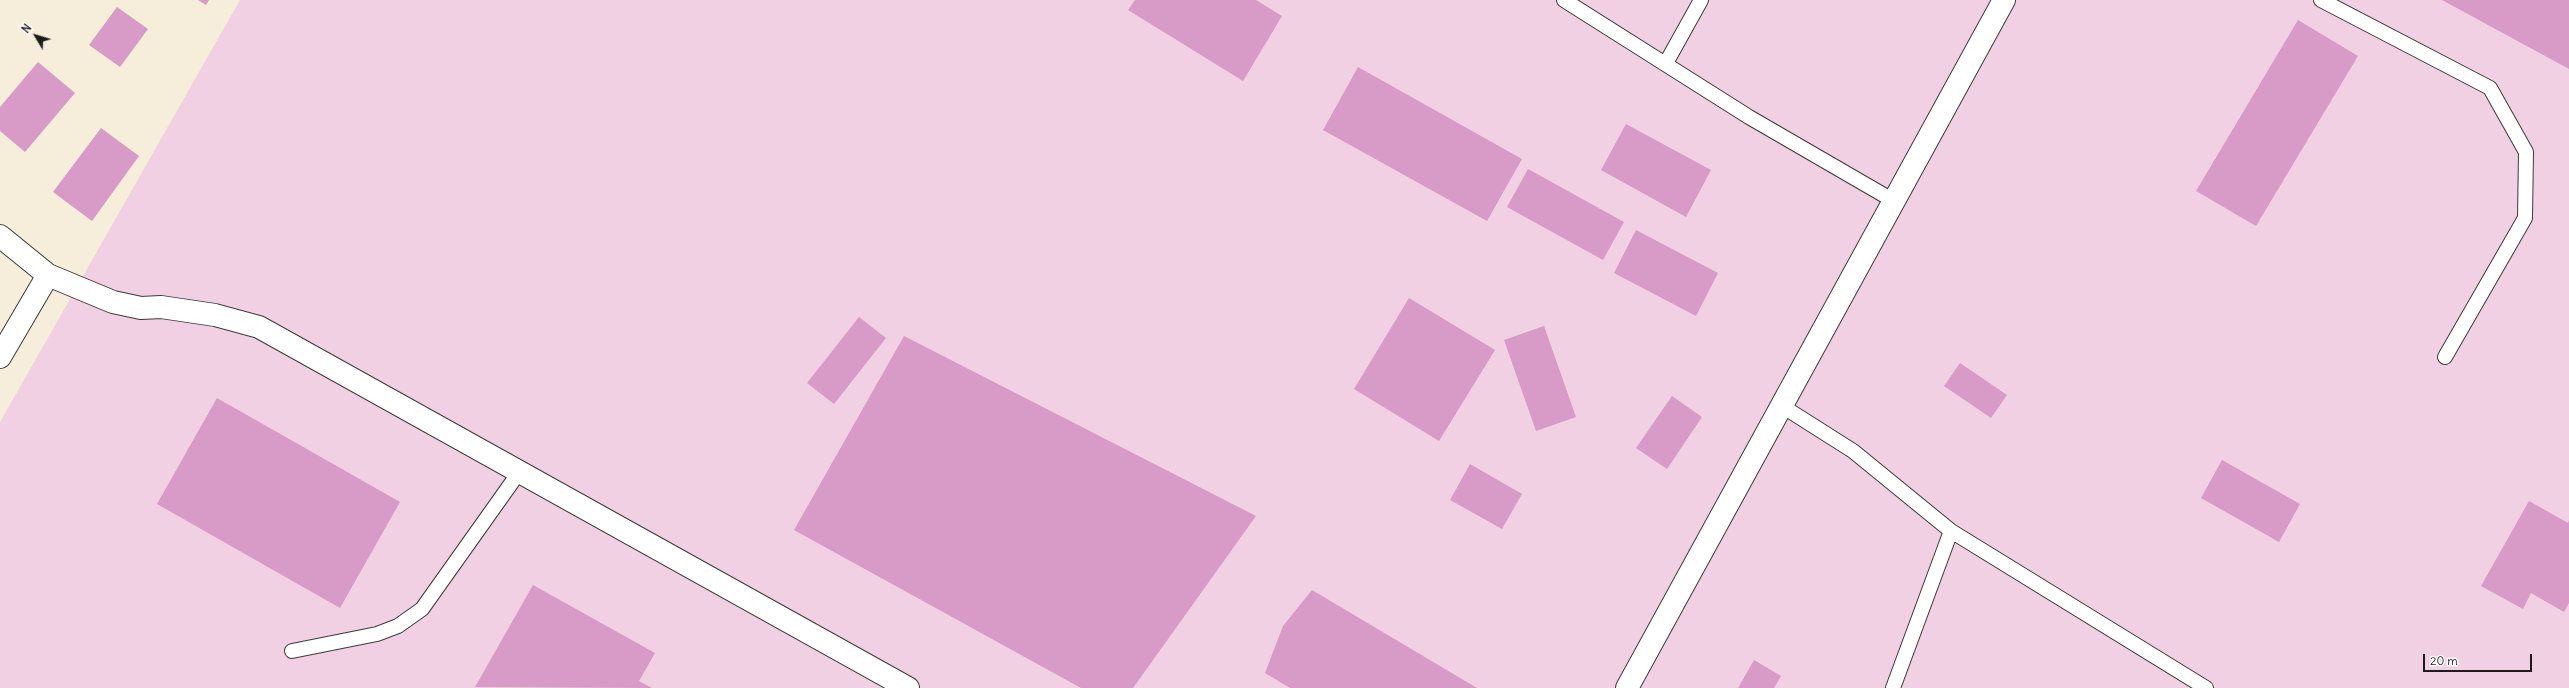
<!DOCTYPE html>
<html>
<head>
<meta charset="utf-8">
<style>
  body { margin:0 }
  #map { position:relative; width:2569px; height:688px; overflow:hidden; background:#f6edda; font-family:Delius,sans-serif }
  canvas { display:block }
  .north { position:absolute; left:16px; top:16px; width:40px; height:40px; -webkit-text-stroke:3px #fff; paint-order:stroke; rotate:308deg; font-size:11px; font-weight:700; line-height:16px; text-align:center; color:#1c1c1c }
  .north::after { content:''; display:block; margin:auto; width:14px; height:18px; background:#1c1c1c; clip-path:polygon(50% 0,100% 100%,50% 72%,0 100%) }
  .scale { position:absolute; left:2423px; top:654px; width:109px; height:18px; box-sizing:border-box; border:2px solid #1c1c1c; border-top:0; padding-left:5px; font-size:12px; line-height:14px; white-space:nowrap; color:#1c1c1c; -webkit-text-stroke:3px #fff; paint-order:stroke }
</style>
</head>
<body>
<div id="map">
<canvas width="2569" height="688"></canvas>
<div class="north">N</div>
<div class="scale">20 m</div>
</div>
<script>
const c = document.querySelector('canvas').getContext('2d');
c.lineJoin = 'round';
function fill(path, color) { c.fillStyle = color; c.fill(path, 'evenodd'); }
function stroke(path, color, width, dash) { c.strokeStyle = color; c.lineWidth = width; c.lineCap = dash ? 'butt' : 'round'; c.setLineDash(dash || []); c.stroke(path); }
const built = new Path2D(`
  M240,0H2569V688H0V422Z`);
const building = new Path2D(`
  M198,0H209L206,5Z
  M1135,0H1256L1282,16L1243,81L1128,10Z
  M2442,0H2569V69Z
  M117,7L148,29L120,67L89,45Z
  M2298,20L2358,56L2256,226L2196,191Z
  M38,62L75,93L25,152L0,131V107Z
  M1358,67L1522,159L1487,221L1323,130Z
  M1626,124L1711,170L1686,217L1601,170Z
  M101,128L139,156L92,221L53,192Z
  M1528,169L1624,222L1603,260L1507,207Z
  M1636,230L1718,273L1696,316L1614,273Z
  M1409,298L1495,350L1439,441L1354,389Z
  M859,317L886,338L834,404L807,383Z
  M1544,326L1576,417L1536,431L1504,340Z
  M904,336L1256,516L1133,688H1081L794,530Z
  M1960,363L2007,395L1991,418L1944,386Z
  M1672,396L1702,417L1667,469L1636,448Z
  M217,398L400,502L340,608L157,504Z
  M2222,460L2300,504L2279,542L2201,498Z
  M1470,464L1522,494L1502,529L1450,500Z
  M2529,501L2568,523L2569,520V603L2564,612L2531,593L2523,609L2481,586Z
  M533,585L655,653L639,681L652,688L475,687Z
  M1312,590L1477,688H1290L1265,673L1283,626Z
  M1754,660L1781,676L1774,688H1738Z`);
const lane = new Path2D(`
  M1564,0L1749,117L1894,201
  M2321,0L2490,88L2526,152L2525,218L2445,357
  M1666,63L1701,0
  M1782,406L1853,451L1951,531L2206,688
  M292,651L377,634L398,626L422,609L520,471
  M1893,688L1951,531`);
const street = new Path2D(`
  M0,236L48,275L113,302L141,308L161,307L215,315L259,327L908,688
  M0,357L48,275
  M1627,688L2004,0`);
fill(built, '#f1d0e3');
fill(building, '#d89ac6');
stroke(lane, '#3d3b38', 16);
stroke(street, '#3d3b38', 24);
stroke(lane, '#fff', 14);
stroke(street, '#fff', 22);
</script>
</body>
</html>
